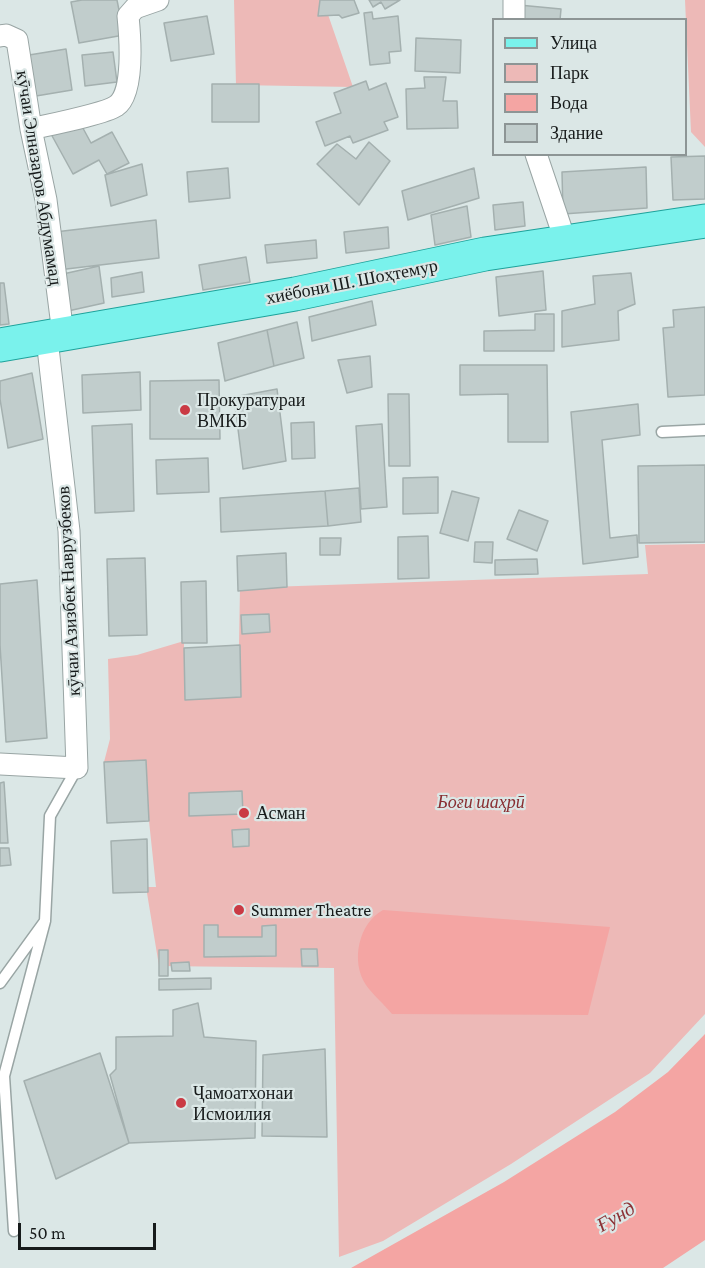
<!DOCTYPE html>
<html>
<head>
<meta charset="utf-8">
<style>
  body { margin:0 }
  #map { position:relative; width:705px; height:1268px; overflow:hidden; background:#dbe7e6; font-family:"Crimson Pro",serif }
  canvas { display:block }
  .legend { position:absolute; left:492px; top:18px; width:195px; height:138px; box-sizing:border-box; background:#dbe7e6; border:2px solid #8d9595; margin:0; padding:8px 10px; list-style:none; font-size:18px; color:#171b1b }
  .legend li { display:flex; align-items:center; gap:12px; height:30px }
  .legend b { width:30px; border:2px solid #8d9595 }
  .scale { position:absolute; left:18px; top:1223px; width:138px; height:27px; box-sizing:border-box; border:3px solid #171b1b; border-top:0; padding-left:8px; font-size:18px; line-height:21px; white-space:nowrap; color:#171b1b; -webkit-text-stroke:4px #dbe7e6; paint-order:stroke }
</style>
</head>
<body>
<div id="map">
<canvas width="705" height="1268"></canvas>
<ul class="legend">
<li><b style="height:8px;background:#7af2ec"></b>Улица</li>
<li><b style="height:16px;background:#edb9b7"></b>Парк</li>
<li><b style="height:16px;background:#f4a5a3"></b>Вода</li>
<li><b style="height:16px;background:#c1cdcc"></b>Здание</li>
</ul>
<div class="scale">50 m</div>
</div>
<script>
const c = document.querySelector('canvas').getContext('2d');
c.lineJoin = 'round';
function fill(path, color) { c.fillStyle = color; c.fill(path, 'evenodd'); }
function stroke(path, color, width, dash) { c.strokeStyle = color; c.lineWidth = width; c.lineCap = dash ? 'butt' : 'round'; c.setLineDash(dash || []); c.stroke(path); }
function write(font, color, halo, rows, align = 'center') {
  c.font = font + ' "Crimson Pro",serif'; c.lineWidth = 4.5; c.setLineDash([]); c.textBaseline = 'middle'; c.strokeStyle = halo; c.fillStyle = color; for (const [text, x, y, turn = 0] of rows) {
    c.save(); c.translate(x, y); c.rotate((+turn || 0) * Math.PI / 180); c.textAlign = isNaN(turn) ? turn : align; if (halo) c.strokeText(text, 0, 0); c.fillText(text, 0, 0); c.restore();
  }
}
const green = new Path2D(`
  M234,0H323L353,87L236,85Z
  M685,0H705V147L691,132Z
  M705,544V1014L650,1073L511,1164L383,1241L339,1257L334,968L159,966L146,887H156L149,821L146,760L104,762L110,739L108,659L137,655L184,641V648L239,645L240,588L648,574L645,545Z`);
const water = new Path2D(`
  M383,910L610,927L588,1015L392,1014C384,1004 373,995 366,985C350,961 359,923 383,910Z
  M705,1034V1240L663,1268H351L504,1182L615,1112L668,1072Z`);
const building = new Path2D(`
  M82,0H117L124,35L79,43L71,2Z
  M320,0H354L359,13L342,18L339,15L318,16Z
  M369,0H400L385,9L381,2L373,7Z
  M519,5L561,9L560,20H518Z
  M372,12L373,19L398,16L401,51L389,52L390,63L370,65L364,13Z
  M207,16L214,54L171,61L164,23Z
  M416,38L461,40L460,73L415,71Z
  M66,49L72,90L36,96L29,55Z
  M113,52L117,82L85,86L82,55Z
  M424,77H446L443,101H457L458,128L407,129L406,89L425,88Z
  M366,81L369,90L386,83L398,117L384,122L388,130L353,143L350,136L325,146L316,122L341,113L334,93Z
  M212,84H259V122H212Z
  M78,119L91,143L112,132L129,163L107,174L99,160L73,174L51,134Z
  M369,142L390,161L359,205L317,164L337,144L356,159Z
  M705,156V199L673,200L671,157Z
  M142,164L147,195L111,206L105,175Z
  M646,167L647,208L563,214L562,172Z
  M228,168L230,198L189,202L187,172Z
  M474,168L479,198L408,220L402,191Z
  M523,202L525,226L495,230L493,205Z
  M467,206L471,237L435,245L431,215Z
  M156,220L159,258L58,270L55,232Z
  M388,227L389,248L346,253L344,232Z
  M316,240L317,258L267,263L265,245Z
  M246,257L250,282L203,290L199,265Z
  M99,266L104,303L68,311L63,274Z
  M543,271L546,310L499,316L496,277Z
  M142,272L144,292L112,297L111,278Z
  M631,273L635,304L618,311L619,340L562,347V311L595,304L593,276Z
  M0,283H4L9,324L0,325Z
  M372,301L376,325L312,341L309,317Z
  M705,307V395L668,397L663,328L674,327L673,310Z
  M535,314H554V351H484V331L535,330Z
  M297,322L304,358L274,366L267,330Z
  M267,330L274,366L225,381L218,343Z
  M370,356L372,387L347,393L338,360Z
  M460,365H547L548,442H508V394L460,395Z
  M140,372L141,410L83,413L82,375Z
  M32,373L43,439L8,448L0,399V381Z
  M219,380L220,439H150V381Z
  M277,389L286,461L243,469L234,397Z
  M388,394H409L410,466H389Z
  M638,404L640,435L602,440L610,538L637,535L638,557L583,564L571,412Z
  M314,422L315,458L292,459L291,423Z
  M132,424L134,511L95,513L92,426Z
  M382,424L387,507L361,509L356,426Z
  M208,458L209,492L157,494L156,460Z
  M705,465V542L639,543L638,466Z
  M438,477V513L403,514V478Z
  M359,488L361,522L328,526L325,491Z
  M325,491L328,526L221,532L220,498Z
  M452,491L479,498L468,541L440,533Z
  M519,510L548,521L537,551L507,539Z
  M428,536L429,578L398,579V537Z
  M320,538H341L340,555H320Z
  M475,542H493L492,563L474,562Z
  M286,553L287,587L238,591L237,556Z
  M145,558L147,635L109,636L107,559Z
  M537,559L538,574L495,575V560Z
  M37,580L47,738L6,742L0,645V584Z
  M206,581L207,643H182L181,582Z
  M269,614L270,632L242,634L241,615Z
  M240,645L241,697L185,700L184,648Z
  M146,760L149,821L107,823L104,762Z
  M4,782L8,843H0V783Z
  M242,791L243,814L189,816V793Z
  M249,829V846L233,847L232,830Z
  M147,839L148,892L113,893L111,841Z
  M0,848H9L11,865L0,866Z
  M204,925H218V937H262V926L276,925V956L204,957Z
  M301,949H317L318,966H302Z
  M159,950H168V976H159Z
  M189,962L190,971H172L171,963Z
  M211,978V989L159,990V979Z
  M198,1003L204,1037L256,1041L255,1138L129,1143L110,1075L116,1069V1037L173,1036V1010Z
  M325,1049L327,1137L262,1136L263,1055Z
  M100,1053L129,1143L56,1179L24,1081Z`);
const service = new Path2D(`
  M662,432L705,430
  M0,983L45,921L50,816L77,768
  M14,1231L4,1076L45,921`);
const minor = new Path2D(`
  M514,0V20
  M0,36L6,35L17,40L31,129L46,200L63,334
  M31,129C48,125 104,114 116,106C135,94 130,36 128,16L135,8L158,0
  M536,154L566,243
  M0,764L77,768L69,531L47,339`);
const primary = new Path2D(`
  M0,345L295,294L485,254L705,221`);
const markers = [
  [185,410,6,"#ca3a44"],
  [244,813,6,"#ca3a44"],
  [239,910,6,"#ca3a44"],
  [181,1103,6,"#ca3a44"]
];
const streetNames = [
  ["кӯчаи Элназаров Абдумамад",39,178,81],
  ["хиёбони Ш. Шоҳтемур",352,282,-11],
  ["кӯчаи Азизбек Наврузбеков",69,591,-93]
];
const poiNames = [
  ["Прокуратураи",197,400],
  ["ВМКБ",197,421],
  ["Асман",256,813],
  ["Summer Theatre",251,910],
  ["Ҷамоатхонаи",193,1093],
  ["Исмоилия",193,1114]
];
const parkNames = [
  ["Боғи шаҳрӣ",481,802]
];
const waterNames = [
  ["Ғунд",616,1217,-30]
];
fill(green, '#edb9b7');
fill(water, '#f4a5a3');
fill(building, '#c1cdcc');
stroke(building, '#a4b0af', 1.5);
stroke(service, '#99a5a4', 13);
stroke(minor, '#99a5a4', 23);
stroke(primary, '#1ea29b', 35);
stroke(service, '#fff', 10);
stroke(minor, '#fff', 21);
stroke(primary, '#7af2ec', 33);
for (const [x, y, r, color] of markers) { const dot = new Path2D(); dot.arc(x, y, r, 0, 2 * Math.PI); c.fillStyle = color; c.fill(dot); stroke(dot, '#dbe7e6', 2); }
write('18px', '#171b1b', '#dbe7e6', streetNames);
write('18px', '#171b1b', '#dbe7e6', poiNames, 'left');
write('italic 18px', '#892f32', '#dbe7e6', parkNames);
write('italic 20px', '#8c3135', '#dbe7e6', waterNames);
</script>
</body>
</html>
